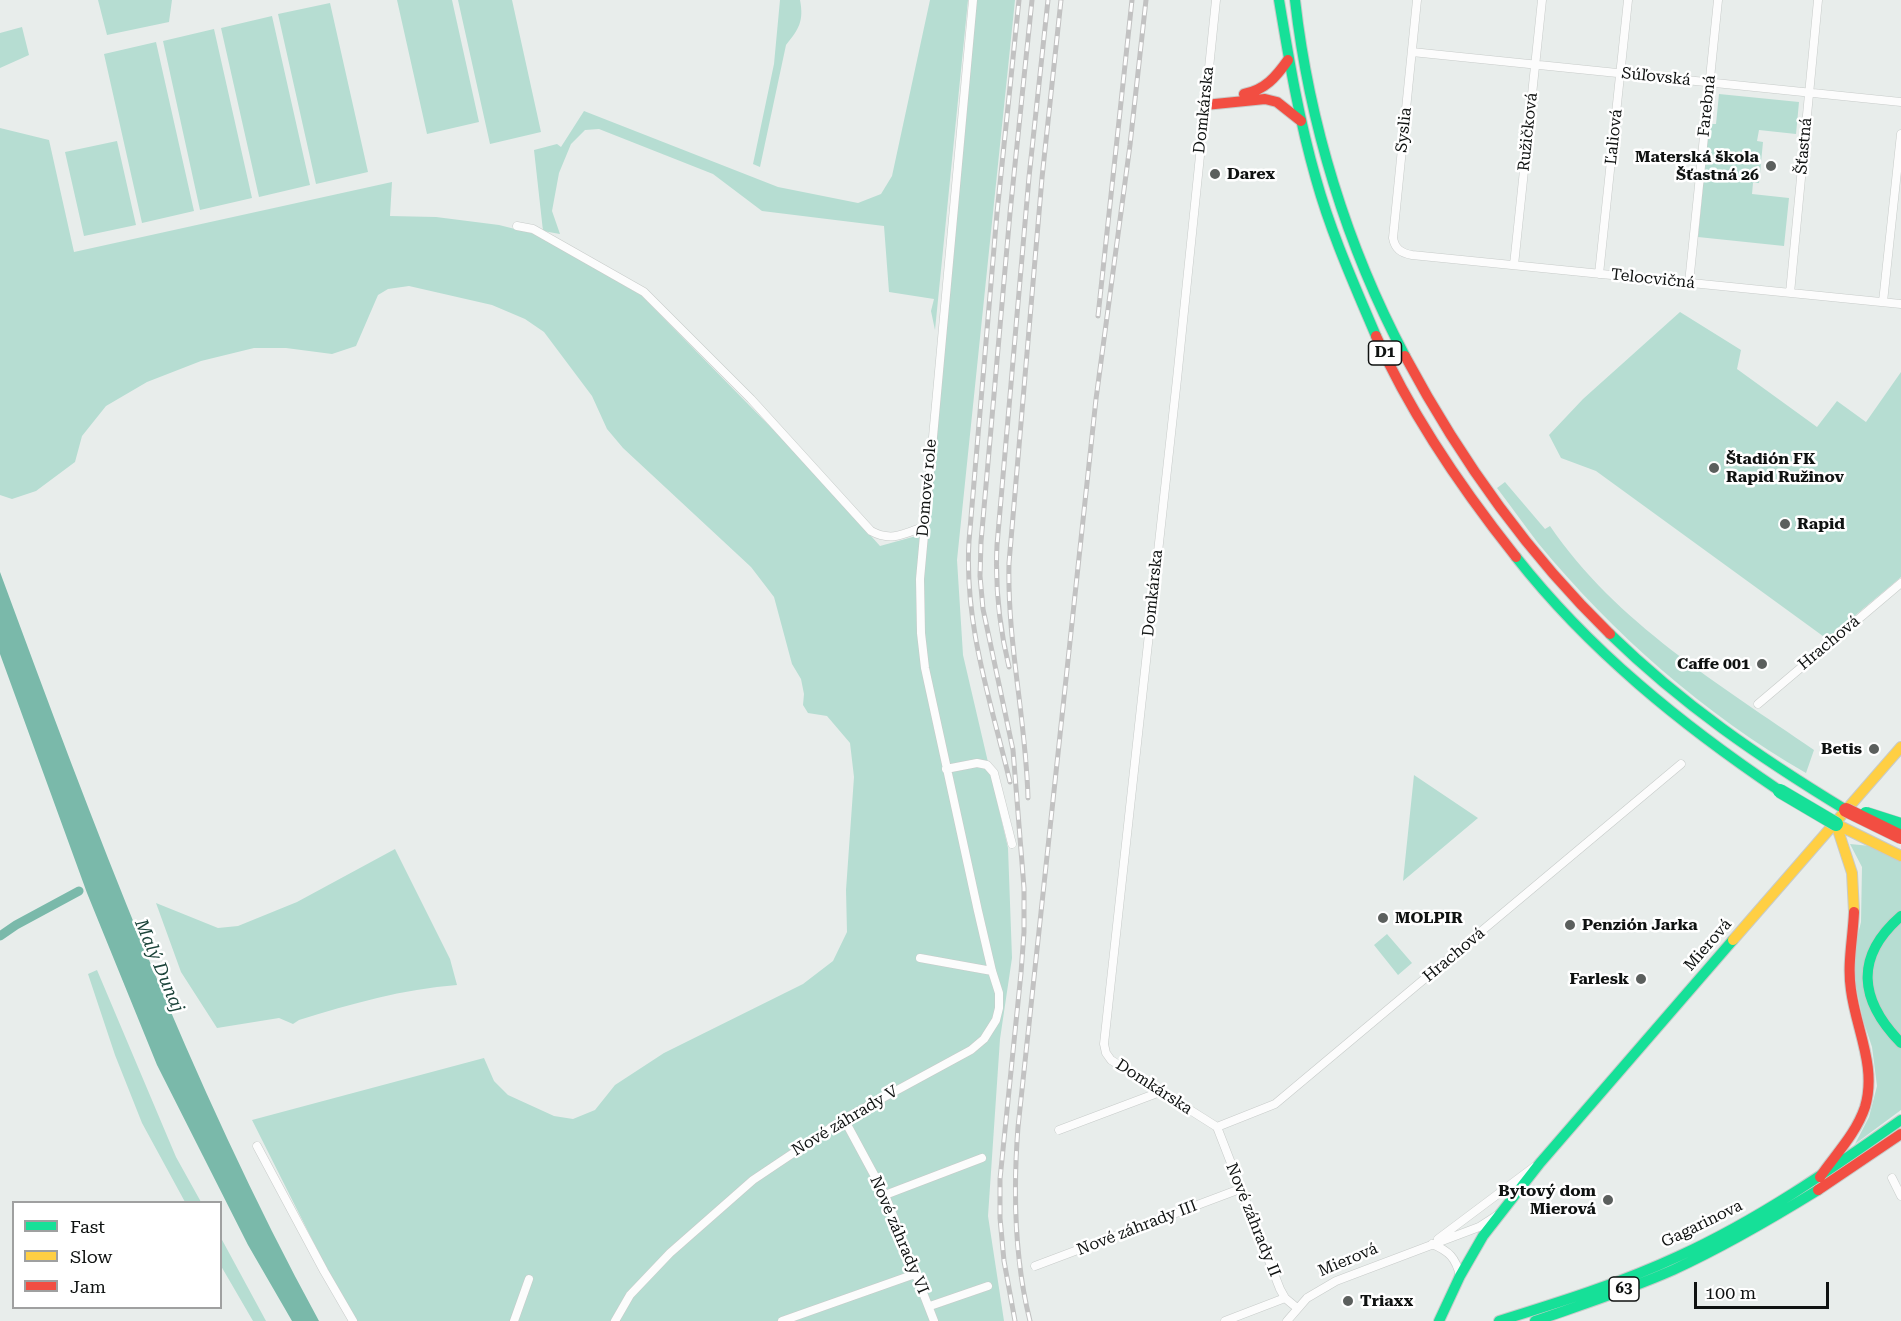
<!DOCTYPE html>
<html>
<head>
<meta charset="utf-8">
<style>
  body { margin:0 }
  #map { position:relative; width:1901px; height:1321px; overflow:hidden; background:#e8edeb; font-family:"Roboto Serif",serif }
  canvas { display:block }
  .legend { position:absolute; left:12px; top:1201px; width:210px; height:108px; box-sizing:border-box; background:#fff; border:2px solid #9fa0a0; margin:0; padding:8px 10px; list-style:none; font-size:18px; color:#0f1211 }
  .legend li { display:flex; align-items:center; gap:12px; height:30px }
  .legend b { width:30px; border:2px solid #9fa0a0 }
  .scale { position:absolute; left:1694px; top:1282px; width:135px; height:27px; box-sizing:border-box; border:3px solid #0f1211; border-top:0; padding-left:8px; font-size:18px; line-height:21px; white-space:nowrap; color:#0f1211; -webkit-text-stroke:4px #fff; paint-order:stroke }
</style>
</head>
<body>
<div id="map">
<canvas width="1901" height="1321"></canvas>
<ul class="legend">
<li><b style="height:8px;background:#16e098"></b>Fast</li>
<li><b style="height:8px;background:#ffcf43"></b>Slow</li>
<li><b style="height:8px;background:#f24e42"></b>Jam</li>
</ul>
<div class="scale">100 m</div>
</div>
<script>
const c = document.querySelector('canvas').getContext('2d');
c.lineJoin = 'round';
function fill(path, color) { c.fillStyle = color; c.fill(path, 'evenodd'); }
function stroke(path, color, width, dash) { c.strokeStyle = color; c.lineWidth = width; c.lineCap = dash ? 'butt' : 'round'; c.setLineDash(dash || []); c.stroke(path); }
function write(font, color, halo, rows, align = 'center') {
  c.font = font + ' "Roboto Serif",serif'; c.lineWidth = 5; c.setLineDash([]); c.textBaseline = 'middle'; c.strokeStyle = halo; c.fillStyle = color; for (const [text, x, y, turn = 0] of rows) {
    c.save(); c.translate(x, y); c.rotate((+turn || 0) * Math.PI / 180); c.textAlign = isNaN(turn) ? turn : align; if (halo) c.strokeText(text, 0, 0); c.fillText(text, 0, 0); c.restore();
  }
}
const green = new Path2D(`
  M98,0H172L169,22L107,35Z
  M397,0H452L479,122L427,134Z
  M458,0H512L541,132L490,144Z
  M780,0H800C804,21 799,29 786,45L760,167L753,164L774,64Z
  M930,0H968L935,330L931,311L934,299L889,292L884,226L762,211L713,174L599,129L585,130L571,144L559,173L552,211L560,234L543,231L534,150L557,144L561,147L584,111L778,187L858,203L881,194L892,176Z
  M976,0H1015L957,560L963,655L1008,848L1012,958L1000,1039L988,1216L1004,1321H357L335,1285L252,1120L484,1058L494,1081L508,1095L554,1116L573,1119L595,1110L615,1085L664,1053L803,984L833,961L847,932L846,890L854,777L850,743L827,716L808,713L803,705L804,694L801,679L792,664L774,597L751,567L623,448L607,429L592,396L544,332L525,319L492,305L409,286L388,289L378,295L356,346L332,354L286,348H254L201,361L147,382L106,406L82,436L75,462L36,491L12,499L0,495V128L49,140L74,252L392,182L390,216L436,217L499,225L535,234L641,295L803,460L880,546L927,533Z
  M330,3L368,172L316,184L278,14Z
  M272,16L310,185L259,197L221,28Z
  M22,27L29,55L0,68V33Z
  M214,29L252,198L200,210L163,41Z
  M156,42L194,211L142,223L104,54Z
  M1719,94L1799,102L1796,134L1759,130L1757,141L1763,142L1759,183H1753L1752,194L1789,198L1784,246L1698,237L1709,124H1716Z
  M117,141L136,225L84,236L65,152Z
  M1680,312L1741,350L1737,369L1817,427L1837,401L1866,422L1901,372V577L1827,639L1596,471L1561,458L1549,435L1583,399Z
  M1505,482L1545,529L1550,526C1616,623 1719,684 1814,750L1806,773C1704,714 1613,634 1538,543C1524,525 1511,506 1497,488Z
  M1414,775L1478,818L1403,881Z
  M1850,844L1901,849V1110L1855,1144L1869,1117L1877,1086L1872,1047L1863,1020L1855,982L1854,950L1861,922L1862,867Z
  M395,849L450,959L457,985C403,989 351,1004 299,1020L293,1024L279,1018L217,1028L181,972L156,903L218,928L238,926L297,902Z
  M1387,934L1412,963L1398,975L1374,945Z
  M97,970L176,1157L201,1202H185L142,1123L115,1055L88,974Z
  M221,1238L266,1321H253L221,1266Z`);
const water = new Path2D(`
  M0,572C94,827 189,1082 319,1321H292L248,1245L157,1065L87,893L0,654Z`);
const canal = new Path2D(`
  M0,936L16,925L79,891`);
const street = new Path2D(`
  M1216,0L1177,379L1104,1044L1106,1053L1111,1060L1217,1127
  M1417,0L1393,238C1395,249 1401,253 1412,255L1901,304
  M1412,52L1901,102
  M517,226L533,229L644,292L751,399L871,531C891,542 904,534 923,527
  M1514,265L1542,0
  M1599,274L1628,0
  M1689,283L1718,0
  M1790,293L1818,0
  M1883,302L1901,134
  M1758,704L1901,583
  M946,769L977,763L987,765L994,773L1012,844
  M920,958L992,971
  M844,1119L885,1195L934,1321
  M1217,1127L1275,1104L1681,764
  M1217,1127L1280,1289L1285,1298L1297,1308
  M1059,1130L1160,1092
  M257,1146L324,1271L353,1321
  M1892,1178L1901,1196
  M885,1195L982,1158
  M1438,1239L1534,1167
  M1432,1244C1449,1251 1456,1258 1460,1276
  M1035,1266L1240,1189
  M930,1306L988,1286
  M514,1321L529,1279
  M615,1321L630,1295L670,1253L753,1180L844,1119L971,1050L984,1039L996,1020L999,1008V993L992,971L978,911L925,668L921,633L920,579L973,0
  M782,1321L915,1274
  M1225,1321L1285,1298
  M1287,1321L1307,1298L1336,1281L1479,1227L1496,1216`);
const fast = new Path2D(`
  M1279,0C1289,60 1299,120 1316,179C1331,233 1354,284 1376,336
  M1295,0C1309,123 1347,247 1405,356
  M1516,557C1589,650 1682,725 1780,791
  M1610,634C1683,705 1759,757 1846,810
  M1901,916C1854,957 1859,1000 1901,1043
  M1439,1321L1460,1276L1483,1236L1540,1163L1733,940
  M1499,1321C1560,1302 1621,1283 1679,1256C1758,1220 1830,1170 1901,1120
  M1535,1321C1581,1305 1628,1290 1673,1270C1723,1247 1771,1219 1818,1190`);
const slow = new Path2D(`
  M1836,824L1901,856
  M1836,824L1852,873L1854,912
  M1733,940L1901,747`);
const jam = new Path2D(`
  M1244,94C1265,90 1276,77 1288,60
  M1205,105L1265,99L1277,102L1301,121
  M1376,336C1411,415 1462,489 1516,557
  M1405,356C1460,459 1527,553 1610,634
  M1820,1177C1835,1155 1856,1134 1865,1107C1877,1067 1856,1029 1851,990C1847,964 1853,938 1854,912
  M1818,1190L1901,1134`);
const rail = new Path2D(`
  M1098,316L1132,0
  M1009,667C999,626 995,587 997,545L1029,177L1048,0
  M1010,782C991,702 964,625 969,541L997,213L1019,0
  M1028,798C1026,720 1007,642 1009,563L1042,178L1061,0
  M1015,1321L1004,1261L1000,1218V1179L1021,973L1024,932V888L1013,750L983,609L980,576L981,542L1010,213L1032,0
  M1030,1321C1014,1257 1013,1192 1018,1127L1096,399L1130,145L1146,0`);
const fastBridge = new Path2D(`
  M1780,791L1836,824
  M1866,814L1901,825`);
const jamBridge = new Path2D(`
  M1846,810L1901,837`);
const markers = [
  [1771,166,6,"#5b5f5d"],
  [1215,174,6,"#5b5f5d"],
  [1714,468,6,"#5b5f5d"],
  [1785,524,6,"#5b5f5d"],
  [1762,664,6,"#5b5f5d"],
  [1874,749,6,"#5b5f5d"],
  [1383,918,6,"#5b5f5d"],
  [1570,925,6,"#5b5f5d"],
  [1641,979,6,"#5b5f5d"],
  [1608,1200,6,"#5b5f5d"],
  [1348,1301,6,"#5b5f5d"]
];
const shields = [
  [1385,353,33],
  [1624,1289,30]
];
const shieldNames = [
  ["D1",1385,353],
  ["63",1624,1289]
];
const streetNames = [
  ["Súľovská",1656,77,6],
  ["Farebná",1707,106,-84],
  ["Domkárska",1204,110,-84],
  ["Syslia",1404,130,-84],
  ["Ružičková",1528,132,-84],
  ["Ľaliová",1614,137,-84],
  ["Šťastná",1804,146,-85],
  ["Telocvičná",1653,279,6],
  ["Domové role",927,488,-85],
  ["Domkárska",1153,593,-84],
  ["Hrachová",1829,643,-40],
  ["Mierová",1708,945,-49],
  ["Hrachová",1454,955,-40],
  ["Domkárska",1154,1087,33],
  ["Nové záhrady V",845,1121,-31],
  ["Nové záhrady II",1253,1220,68],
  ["Gagarinova",1702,1224,-26],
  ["Nové záhrady III",1137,1228,-21],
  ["Nové záhrady VI",899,1235,67],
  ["Mierová",1348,1260,-23]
];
const poiNames = [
  ["Materská škola",1759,157,"right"],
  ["Šťastná 26",1759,175,"right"],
  ["Darex",1227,174],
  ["Štadión FK",1726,459],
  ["Rapid Ružinov",1726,477],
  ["Rapid",1797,524],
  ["Caffe 001",1750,664,"right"],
  ["Betis",1862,749,"right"],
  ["MOLPIR",1395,918],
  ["Penzión Jarka",1582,925],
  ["Farlesk",1629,979,"right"],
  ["Bytový dom",1596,1191,"right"],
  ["Mierová",1596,1209,"right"],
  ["Triaxx",1360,1301]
];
const waterNames = [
  ["Malý Dunaj",159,966,67]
];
fill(green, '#b6ddd2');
fill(water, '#7ab9aa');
stroke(canal, '#7ab9aa', 9);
stroke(street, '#c7cbc9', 9);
stroke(fast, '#c7cbc9', 12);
stroke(slow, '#c7cbc9', 12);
stroke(jam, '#c7cbc9', 12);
stroke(street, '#fcfcfc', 8);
stroke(fast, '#16e098', 10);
stroke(slow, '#ffcf43', 10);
stroke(jam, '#f24e42', 10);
stroke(rail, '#c2c2c2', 5);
stroke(rail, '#fff', 3, [9]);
stroke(fastBridge, '#c7c9c8', 15, []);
stroke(jamBridge, '#c7c9c8', 15, []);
stroke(fastBridge, '#16e098', 14);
stroke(jamBridge, '#f24e42', 14);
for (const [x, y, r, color] of markers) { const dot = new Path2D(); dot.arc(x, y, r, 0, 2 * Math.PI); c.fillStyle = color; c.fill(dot); stroke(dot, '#fff', 2); }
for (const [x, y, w] of shields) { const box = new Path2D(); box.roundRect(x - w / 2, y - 12, w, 24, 4.5); c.fillStyle = '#fff'; c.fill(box); stroke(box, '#0f1211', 1.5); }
write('bold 15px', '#0f1211', null, shieldNames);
write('16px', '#0f1211', '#fff', streetNames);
write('bold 16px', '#0f1211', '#fff', poiNames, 'left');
write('italic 18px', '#1c443a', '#fff', waterNames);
</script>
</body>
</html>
